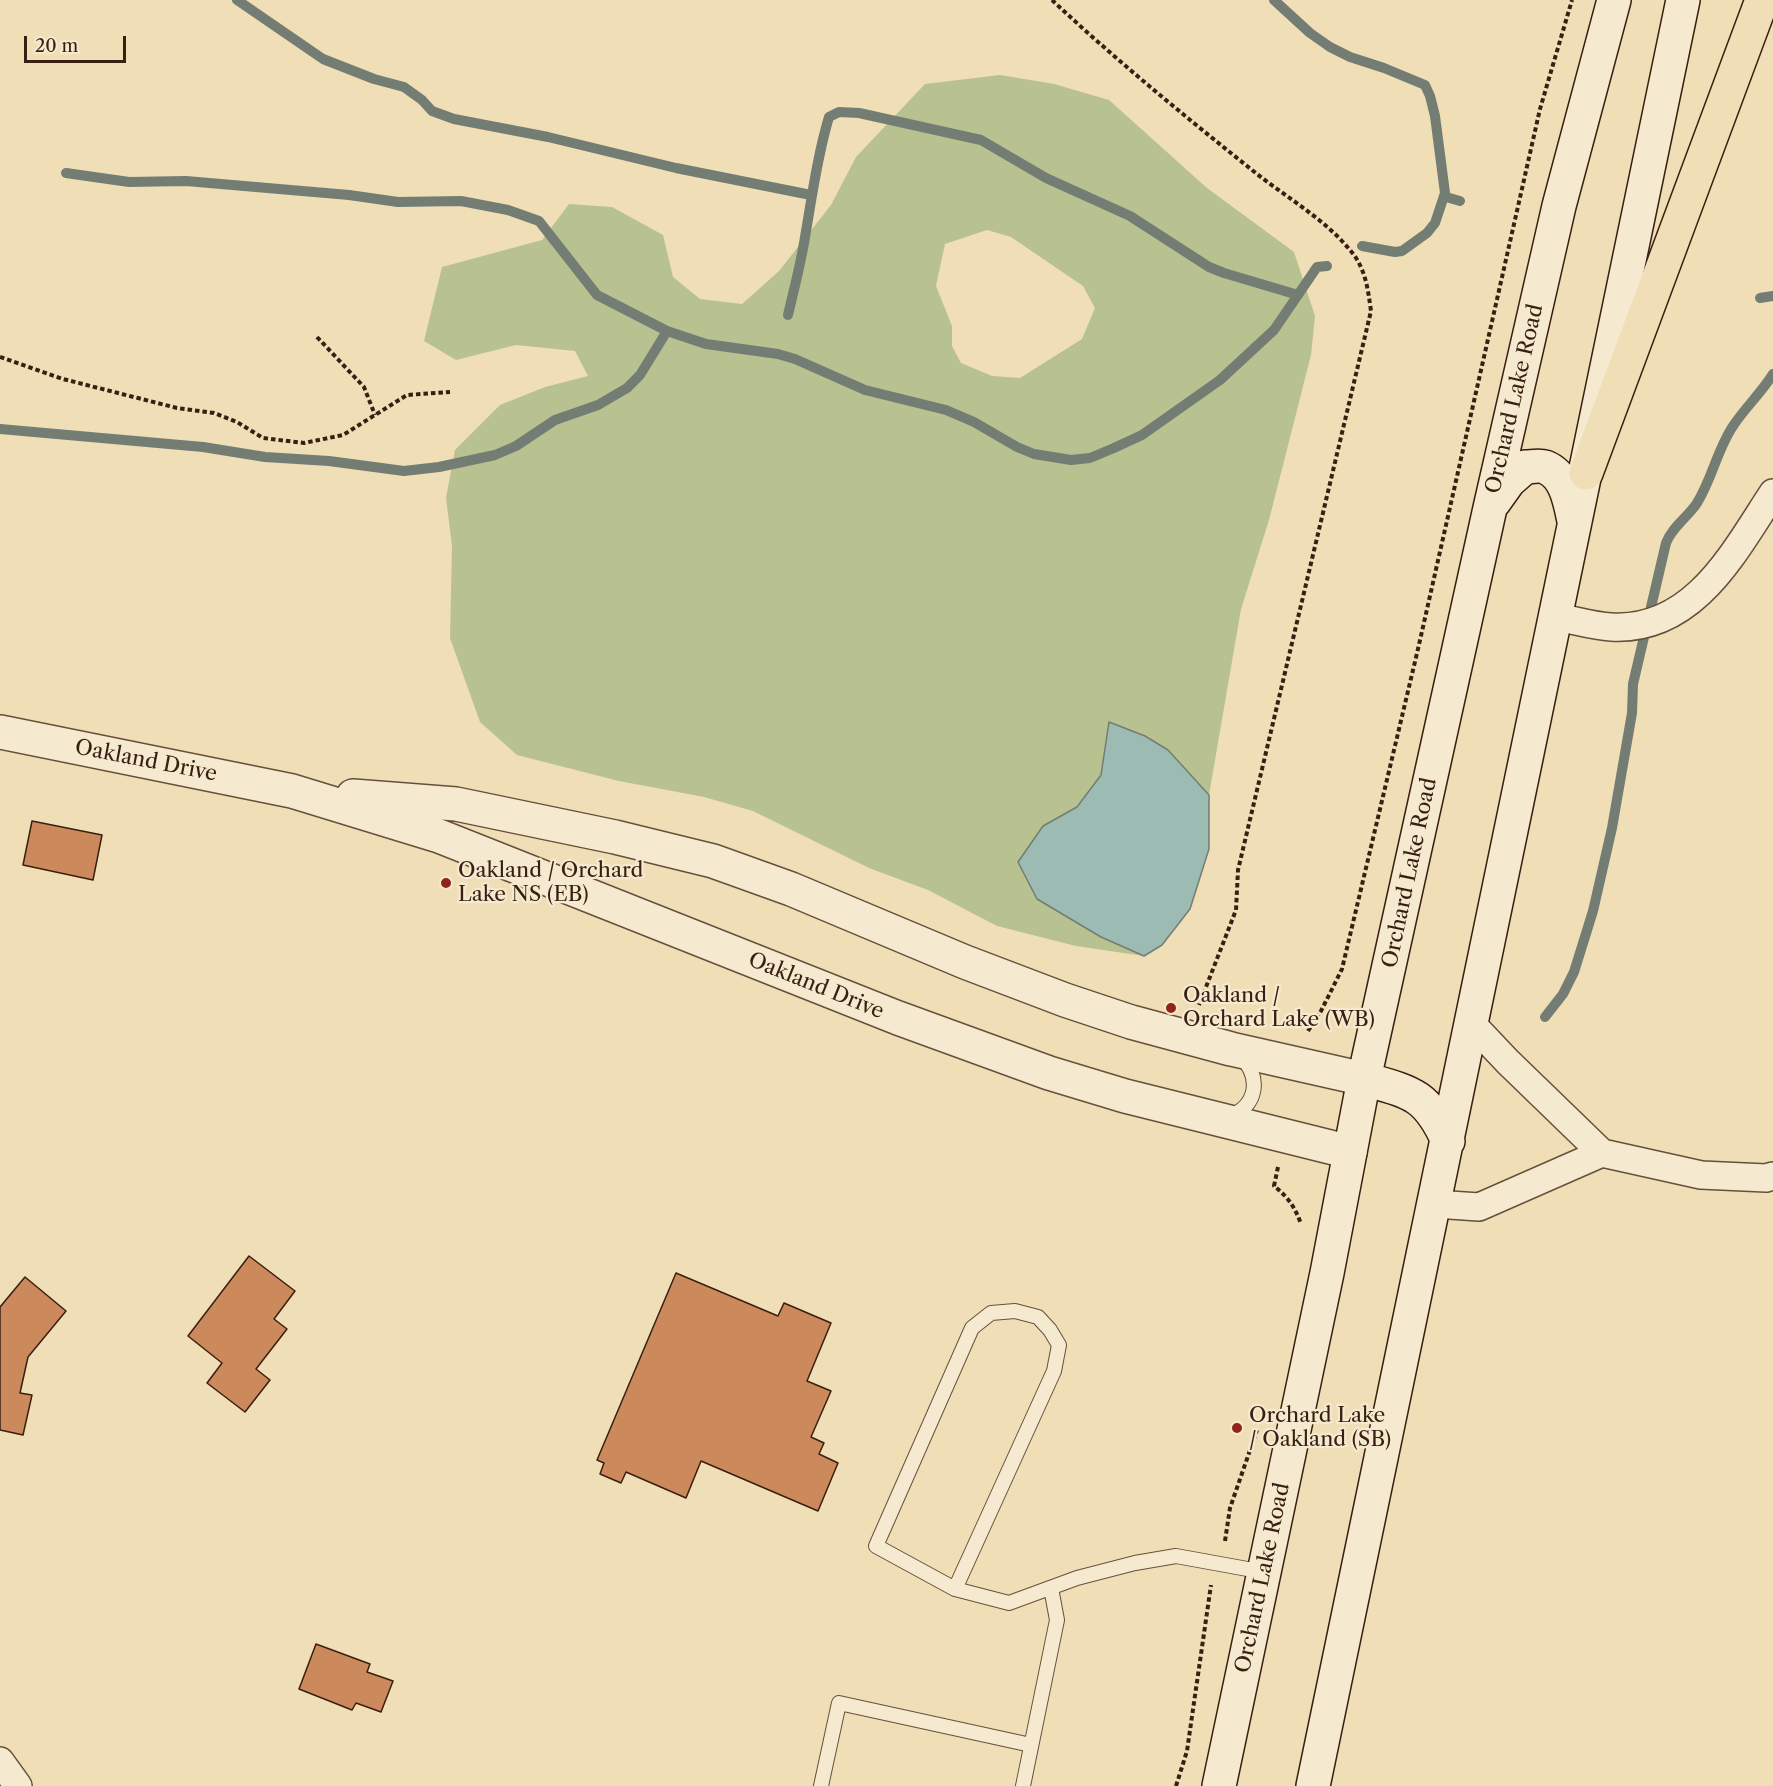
<!DOCTYPE html>
<html>
<head>
<meta charset="utf-8">
<style>
  body { margin:0 }
  #map { position:relative; width:1773px; height:1786px; overflow:hidden; background:#f0deb6; font-family:"Libre Caslon Text",serif }
  canvas { display:block }
  .scale { position:absolute; left:24px; top:36px; width:102px; height:27px; box-sizing:border-box; border:3px solid #391f12; border-top:0; padding-left:8px; font-size:18px; line-height:21px; white-space:nowrap; color:#391f12; -webkit-text-stroke:4px #f5ead0; paint-order:stroke }
</style>
</head>
<body>
<div id="map">
<canvas width="1773" height="1786"></canvas>
<div class="scale">20 m</div>
</div>
<script>
const c = document.querySelector('canvas').getContext('2d');
c.lineJoin = 'round';
function fill(path, color) { c.fillStyle = color; c.fill(path, 'evenodd'); }
function stroke(path, color, width, dash) { c.strokeStyle = color; c.lineWidth = width; c.lineCap = dash ? 'butt' : 'round'; c.setLineDash(dash || []); c.stroke(path); }
function write(font, color, halo, rows, align = 'center') {
  c.font = font + ' "Libre Caslon Text",serif'; c.lineWidth = 4.5; c.setLineDash([]); c.textBaseline = 'middle'; c.strokeStyle = halo; c.fillStyle = color; for (const [text, x, y, turn = 0] of rows) {
    c.save(); c.translate(x, y); c.rotate((+turn || 0) * Math.PI / 180); c.textAlign = isNaN(turn) ? turn : align; if (halo) c.strokeText(text, 0, 0); c.fillText(text, 0, 0); c.restore();
  }
}
const green = new Path2D(`
  M1000,75L1054,84L1109,100L1207,188L1294,252L1315,316L1311,355L1269,520L1241,609L1209,795L1168,750L1109,722L1101,775L1077,807L1043,826L1037,899L1101,937L1144,956L1076,946L997,926L928,890L869,868L753,811L704,797L619,781L517,755L480,722L450,638L452,546L446,498L455,450L500,405L545,387L588,376L575,351L516,345L456,360L424,341L442,267L542,240L569,204L612,207L663,235L673,277L700,299L742,304L779,271L831,205L856,157L925,84ZM987,230L1011,237L1083,286L1095,308L1082,339L1020,378L992,376L961,363L952,346V326L936,286L945,244Z`);
const water = new Path2D(`
  M1109,722L1145,736L1168,750L1209,795V849L1190,909L1162,945L1144,956L1101,937L1037,899L1018,862L1043,826L1077,807L1101,775Z`);
const stream = new Path2D(`
  M237,0L323,59L374,79L404,87L422,100L432,111L454,119L548,137L676,168L811,195
  M1274,0L1310,33L1330,47L1350,57L1384,68L1425,85L1430,96L1435,116L1445,193L1435,223L1427,233L1402,251L1395,252L1362,246
  M66,173L129,182L186,181L349,195L398,202L461,201L508,210L539,221L597,295L667,331L706,344L778,354L795,359L865,390L946,410L974,422L1017,447L1034,454L1071,460L1090,458L1114,448L1142,435L1220,380L1274,330L1317,267L1327,266
  M1445,193L1446,197L1460,201
  M1760,298L1773,296
  M788,315C794,289 801,263 805,237C812,197 817,157 829,117L839,112L859,113L981,140L1046,178L1130,216L1209,267L1224,273L1298,295
  M0,429L203,447L265,457L329,461L404,471L439,467L495,455L516,446L555,420L598,405L627,388L640,375L667,331
  M1545,1017L1563,994L1574,972L1593,911L1612,828L1632,713L1633,684L1666,543C1672,527 1688,517 1697,503C1712,479 1717,450 1733,426C1745,408 1761,393 1773,374`);
const building = new Path2D(`
  M32,821L102,835L93,880L23,865Z
  M249,1256L295,1291L274,1319L287,1329L256,1369L270,1380L245,1412L207,1383L222,1363L188,1336Z
  M676,1273L778,1316L784,1303L831,1323L807,1381L831,1391L811,1437L824,1443L819,1454L838,1463L818,1511L701,1461L686,1498L626,1472L621,1483L600,1474L604,1463L597,1460Z
  M25,1277L66,1311L28,1357L20,1393L32,1395L23,1435L0,1430V1307Z
  M316,1644L370,1664L367,1672L393,1681L381,1712L356,1703L352,1710L299,1689Z`);
const path = new Path2D(`
  M1052,0C1117,61 1187,118 1257,174C1290,200 1328,221 1354,255C1366,272 1368,290 1371,311L1238,870L1236,910L1199,1005
  M317,337L364,387L375,415
  M0,357L63,379L177,408L214,413L237,422L263,438L304,443L343,435L407,395L450,392
  M1308,1031L1321,1011L1342,969L1418,649L1540,109L1572,0
  M1278,1167L1274,1186C1288,1197 1295,1207 1301,1224
  M1225,1541L1230,1508L1257,1430
  M1176,1786L1187,1751L1211,1585`);
const service = new Path2D(`
  M1229,1117C1258,1105 1261,1078 1241,1056
  M955,1589L1054,1371L1059,1345L1050,1330L1038,1317L1015,1311L991,1313L972,1328L876,1546L955,1589L1009,1603L1077,1578L1135,1563L1176,1556L1264,1572
  M821,1786L839,1703L1031,1745
  M1023,1786L1057,1620L1051,1588`);
const minor = new Path2D(`
  M1556,617C1574,620 1593,626 1611,627C1694,632 1734,552 1773,493
  M1472,1024L1508,1062L1602,1153L1701,1175L1766,1178L1773,1176
  M1435,1204L1479,1207L1602,1153
  M0,1761L18,1786`);
const tertiary = new Path2D(`
  M0,732L292,791L439,836L898,1018L1049,1073L1125,1096L1350,1152
  M353,796L456,804L615,837L713,861L791,889L965,962L1065,1000L1131,1022L1231,1049L1364,1079`);
const secondary = new Path2D(`
  M1494,502L1509,481L1525,467C1531,467 1539,465 1545,467C1566,475 1570,502 1574,521
  M1364,1079C1411,1092 1427,1094 1448,1141
  M1219,1786L1327,1273L1364,1079L1490,508L1559,206L1614,0
  M1313,1786L1683,0`);
const motorway = new Path2D(`
  M1586,473L1762,0`);
const markers = [
  [446,883,6,"#8f2418"],
  [1171,1008,6,"#8f2418"],
  [1237,1428,6,"#8f2418"]
];
const streetNames = [
  ["Orchard Lake Road",1515,399,-77],
  ["Oakland Drive",146,761,11],
  ["Orchard Lake Road",1410,873,-78],
  ["Oakland Drive",816,986,22],
  ["Orchard Lake Road",1263,1578,-78]
];
const poiNames = [
  ["Oakland / Orchard",458,871],
  ["Lake NS (EB)",458,895],
  ["Oakland /",1183,996],
  ["Orchard Lake (WB)",1183,1020],
  ["Orchard Lake",1249,1416],
  ["/ Oakland (SB)",1249,1440]
];
fill(green, '#b7c290');
fill(water, '#9bbbb3');
stroke(water, '#747d73', 1.5);
stroke(stream, '#747d73', 10);
fill(building, '#cb895c');
stroke(building, '#391f12', 1.5);
stroke(service, '#674f3b', 16);
stroke(minor, '#674f3b', 30);
stroke(tertiary, '#674f3b', 36);
stroke(secondary, '#391f12', 36);
stroke(motorway, '#391f12', 36);
stroke(path, '#391f12', 4, [4.5, 3]);
stroke(service, '#f5ead0', 14);
stroke(minor, '#f5ead0', 27);
stroke(tertiary, '#f5ead0', 33);
stroke(secondary, '#f5ead0', 33);
stroke(motorway, '#f0deb6', 33);
for (const [x, y, r, color] of markers) { const dot = new Path2D(); dot.arc(x, y, r, 0, 2 * Math.PI); c.fillStyle = color; c.fill(dot); stroke(dot, '#f5ead0', 2); }
write('21px', '#391f12', '#f5ead0', streetNames);
write('21px', '#391f12', '#f5ead0', poiNames, 'left');
</script>
</body>
</html>
